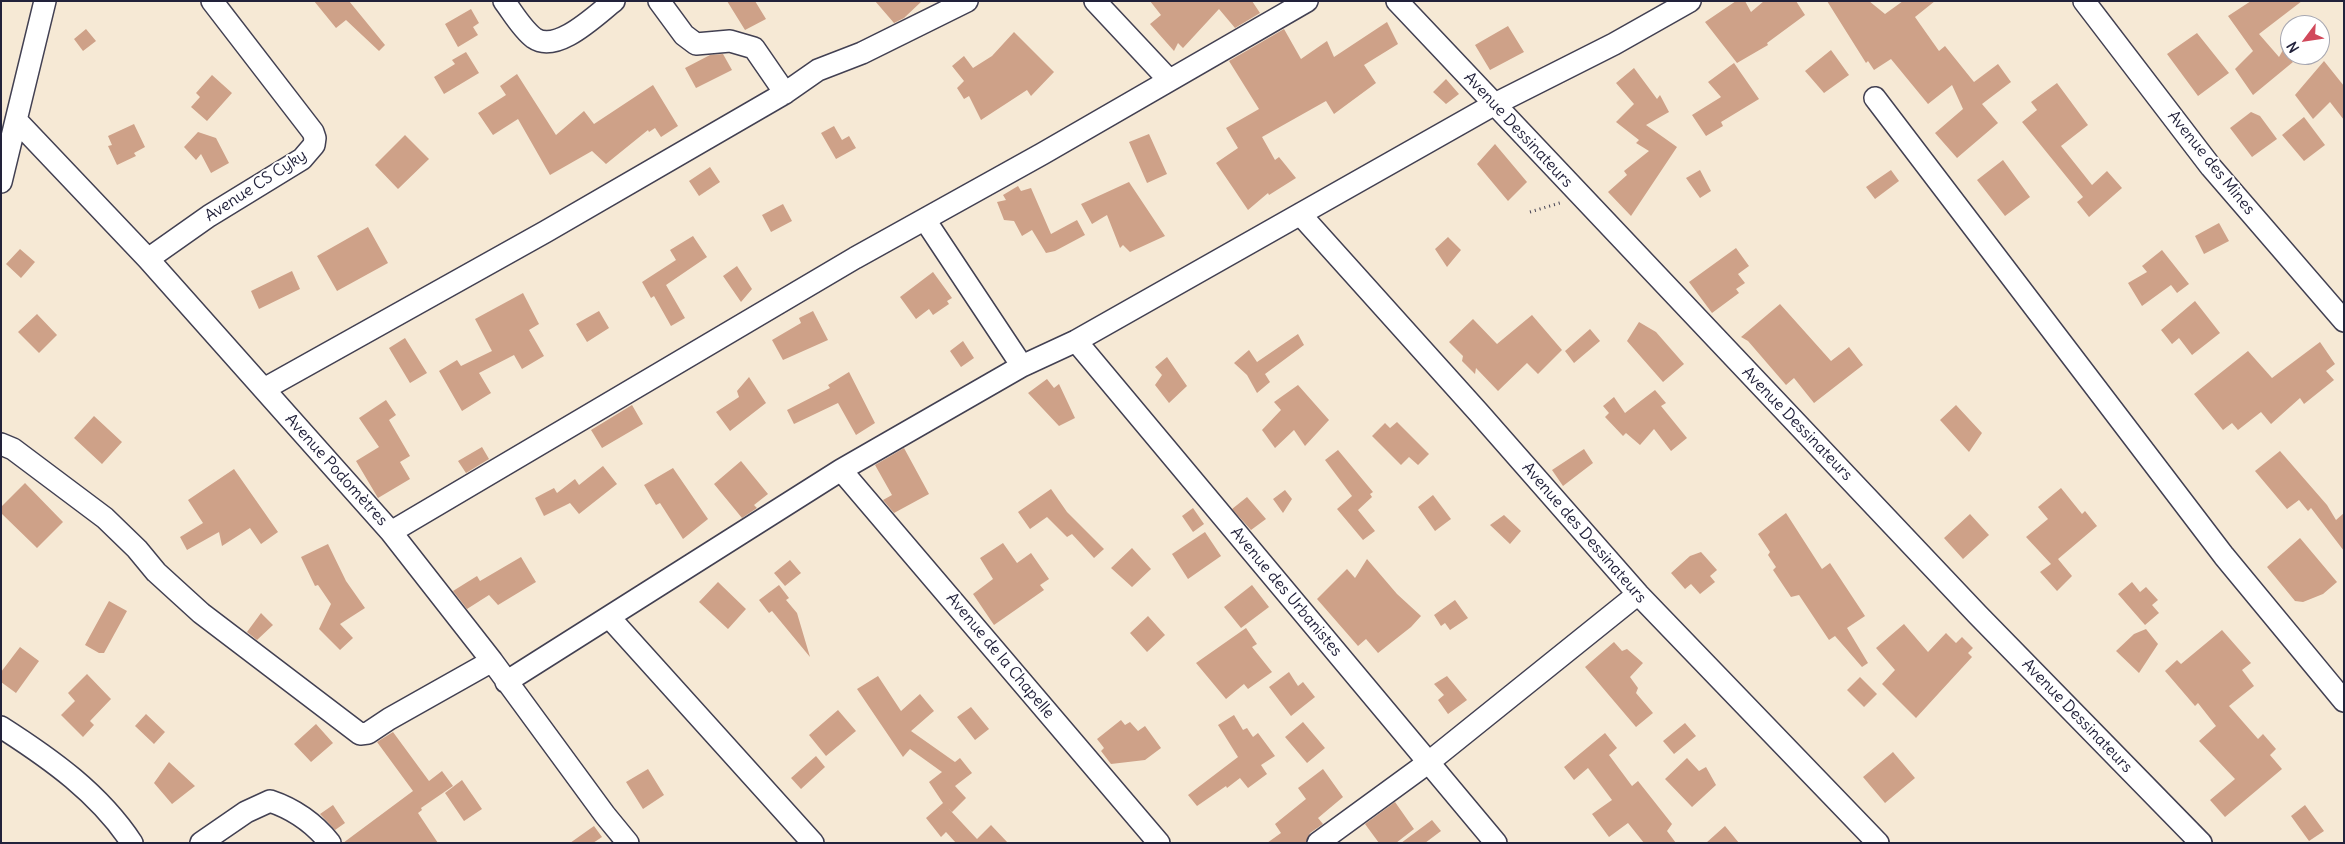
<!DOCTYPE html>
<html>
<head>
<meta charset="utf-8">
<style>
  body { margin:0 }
  #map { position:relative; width:2345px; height:844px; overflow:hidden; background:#f6e9d5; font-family:Delius,sans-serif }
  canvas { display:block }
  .frame { position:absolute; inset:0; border:2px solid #22223b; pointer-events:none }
  .north { position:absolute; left:2280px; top:15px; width:50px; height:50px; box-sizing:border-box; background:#fff; border:1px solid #a7a7b1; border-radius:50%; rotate:239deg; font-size:14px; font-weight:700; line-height:20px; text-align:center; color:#22223b }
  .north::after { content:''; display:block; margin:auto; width:18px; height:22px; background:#d1495b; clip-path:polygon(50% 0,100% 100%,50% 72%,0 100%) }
</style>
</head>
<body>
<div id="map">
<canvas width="2345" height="844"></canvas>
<div class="frame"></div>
<div class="north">N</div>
</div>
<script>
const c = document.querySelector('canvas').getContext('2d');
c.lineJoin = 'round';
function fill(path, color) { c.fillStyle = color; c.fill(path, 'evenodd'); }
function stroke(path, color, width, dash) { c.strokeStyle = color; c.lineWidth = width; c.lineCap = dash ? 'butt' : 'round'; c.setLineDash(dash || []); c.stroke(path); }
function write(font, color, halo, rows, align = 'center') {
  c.font = font + ' Delius,sans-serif'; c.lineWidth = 4; c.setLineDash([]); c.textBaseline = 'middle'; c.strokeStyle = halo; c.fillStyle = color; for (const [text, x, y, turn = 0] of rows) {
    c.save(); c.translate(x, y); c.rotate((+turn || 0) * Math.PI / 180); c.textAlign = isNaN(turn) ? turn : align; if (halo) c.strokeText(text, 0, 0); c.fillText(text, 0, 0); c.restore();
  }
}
const building = new Path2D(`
  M314,1H349L385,45L379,51L346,20L336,28Z
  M727,1H755L766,19L745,30Z
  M875,1H922L904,18L894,23Z
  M1150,1H1252L1260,13L1235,28L1219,9L1183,48L1178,43L1174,51L1150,24L1161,15Z
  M1736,1H1745L1751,12L1764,1H1796L1805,15L1767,43L1768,45L1737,63L1705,22Z
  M1827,1H1869L1885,14L1903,1H1935L1915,17L1939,51L1945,46L1974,82L1998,64L2011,82L1982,104L1998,123L1957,158L1935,133L1963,109L1952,85L1928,104L1891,59L1874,70L1868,61L1866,63Z
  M2251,1H2302L2259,34L2279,57L2283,50L2293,62L2253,95L2235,69L2253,51L2228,16Z
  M471,9L479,23L473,27L478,35L458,47L445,24Z
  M1387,22L1398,44L1364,65L1376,83L1334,114L1326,101L1262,137L1275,160L1279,157L1296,178L1269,195L1268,193L1248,210L1216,163L1238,148L1226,128L1259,109L1229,61L1284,29L1301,59L1327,41L1334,57Z
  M1508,26L1524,52L1490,70L1475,45Z
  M86,29L96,41L83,51L74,39Z
  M1014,32L1054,72L1031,96L1027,90L981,120L969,96L964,99L957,88L964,81L952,66L964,56L973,68L992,56Z
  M2197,33L2229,73L2198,96L2167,54Z
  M1831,50L1849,75L1824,93L1805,71Z
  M466,52L479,73L444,94L434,77L455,64L452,60Z
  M723,54L732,70L696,88L685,68L710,55Z
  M2324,61L2344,86V120L2330,102L2313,119L2295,95Z
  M1734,63L1759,99L1721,122L1723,126L1706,136L1692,115L1721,97L1708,82Z
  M1634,68L1657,99L1660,95L1669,112L1646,125L1677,147L1631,216L1608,192L1627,175L1624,171L1649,151L1636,143L1639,140L1616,122L1634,104L1616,83Z
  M517,74L556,135L584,111L594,124L653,85L678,126L661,137L655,128L649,132L648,130L606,164L592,151L550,175L518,119L493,135L478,113L506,95L500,86Z
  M212,75L232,93L207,121L191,107L200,97L196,93Z
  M1446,79L1459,94L1446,104L1433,92Z
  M2057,83L2088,125L2061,146L2092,185L2107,171L2122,188L2089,217L2077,202L2083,197L2022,122L2037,110L2031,102Z
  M2251,112L2260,116L2277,139L2252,157L2230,128Z
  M2304,117L2325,145L2304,161L2282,135Z
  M134,124L145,147L134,153L136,156L117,165L108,146L112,145L108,136Z
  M834,126L842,140L849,136L856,148L836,159L821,133Z
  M198,132L216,138L229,163L211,173L201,154L196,160L184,147Z
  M1149,134L1167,174L1147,183L1129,142Z
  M405,135L429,159L398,189L375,165Z
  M1495,144L1527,182L1508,201L1477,164Z
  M2003,160L2030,197L2005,216L1977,180Z
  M710,167L720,182L699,196L689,181Z
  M1700,170L1711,191L1700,198L1686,178Z
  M1891,170L1899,181L1875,199L1866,187Z
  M1129,182L1165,236L1130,252L1123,245L1120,248L1107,215L1092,224L1081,204Z
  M1018,186L1021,191L1031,188L1051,234L1077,220L1085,235L1055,251L1046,253L1032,230L1022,236L1014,221L1004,220L997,202L1006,200L1003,195Z
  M783,204L792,221L771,232L762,215Z
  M2219,223L2229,241L2204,254L2195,236Z
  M368,227L388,263L337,291L317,256Z
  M693,236L707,257L666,285L685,318L671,326L654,296L651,298L642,282L676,260L670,250Z
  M1448,237L1461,250L1447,267L1435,249Z
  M1736,248L1749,266L1738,274L1745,283L1736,289L1739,293L1712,313L1689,282Z
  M20,249L35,262L21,278L6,264Z
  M2162,250L2189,284L2177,293L2171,285L2142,306L2128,283L2147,272L2142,266Z
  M737,266L752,289L741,302L723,276Z
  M292,271L300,289L259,309L251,291Z
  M933,272L952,298L947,301L949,304L933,315L929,309L916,319L900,297Z
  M523,293L539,324L529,330L544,356L522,369L514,355L479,373L491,393L462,411L439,371L457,360L461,366L492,351L475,319Z
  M2195,301L2220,333L2192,355L2179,338L2172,344L2161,330Z
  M1780,304L1831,361L1849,347L1863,365L1814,403L1794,378L1786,385L1748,341L1741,337Z
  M599,311L609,328L587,342L576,324Z
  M813,311L828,340L783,360L772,340L801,323L799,318Z
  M37,314L57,335L39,353L18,332Z
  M1532,315L1562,350L1538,374L1527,363L1498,391L1476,368L1475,374L1462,361L1463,356L1449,342L1473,319L1497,344Z
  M1639,322L1656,332L1684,364L1663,382L1627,341Z
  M1590,329L1600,341L1574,363L1565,351Z
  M1298,334L1304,345L1265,374L1270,382L1257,393L1247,375L1234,363L1249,350L1257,362Z
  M405,338L427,373L410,383L389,348Z
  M963,341L974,358L961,367L950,351Z
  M2320,342L2335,364L2326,371L2334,380L2304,404L2300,398L2271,424L2261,412L2238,430L2232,423L2223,430L2194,394L2248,351L2272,378Z
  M1167,357L1187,386L1169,403L1155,385L1162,375L1155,367Z
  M849,372L875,423L856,435L838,403L794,424L787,410L830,388L828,385Z
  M749,377L766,403L730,431L716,412L739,397L737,391Z
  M1047,379L1054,388L1059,384L1075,418L1059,426L1028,393Z
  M1298,385L1329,420L1305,446L1294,430L1275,448L1262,430L1281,410L1274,402Z
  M1655,390L1666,403L1661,406L1687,438L1671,451L1654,429L1640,445L1626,433L1623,436L1605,417L1609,413L1603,406L1614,397L1625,413Z
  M386,400L396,415L389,420L410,456L400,462L410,479L378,498L356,461L379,447L359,418Z
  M632,405L643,424L602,448L591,430Z
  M1956,405L1982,433L1969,452L1940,420Z
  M94,416L122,442L102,464L74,438Z
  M1397,422L1429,454L1418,465L1409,457L1401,465L1372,436L1385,423L1390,428Z
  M482,447L489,459L466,473L458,461Z
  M904,448L929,494L894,513L883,500L892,495L875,465Z
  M1584,449L1593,463L1563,486L1552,470Z
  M1338,450L1373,492L1370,494L1372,497L1358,510L1375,531L1363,540L1337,509L1352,496L1325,460Z
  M2280,451L2327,505L2336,520L2344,513V551L2311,508L2308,511L2299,500L2287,509L2255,471Z
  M741,461L768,494L754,505L757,508L742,518L714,484Z
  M603,466L617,484L579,514L570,503L544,516L535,498L554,488L557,493L575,479L579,485Z
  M673,468L708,519L683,539L660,503L656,505L644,485Z
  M234,469L278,532L261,544L250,528L222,546L219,532L187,550L180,537L203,523L188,500Z
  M25,483L63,522L37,548L1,513V507Z
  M2061,488L2082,514L2085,511L2097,526L2058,559L2072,576L2057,591L2040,572L2051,564L2026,537L2048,519L2038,507Z
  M1051,489L1067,512L1104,549L1094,558L1072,534L1067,537L1047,517L1030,529L1018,512Z
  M1285,490L1292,499L1283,513L1273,499Z
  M1433,495L1451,519L1435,531L1418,507Z
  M1247,497L1266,519L1251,530L1232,509Z
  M1193,508L1204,524L1193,532L1182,516Z
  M1786,513L1822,569L1830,563L1865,616L1847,628L1868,663L1862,667L1835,636L1829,640L1799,595L1791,597L1773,570L1776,567L1768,555L1770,552L1758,534Z
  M1970,514L1989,535L1963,559L1944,538Z
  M1504,515L1521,531L1510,544L1490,525Z
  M1205,532L1221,556L1188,579L1172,554Z
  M2300,538L2337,582L2323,594L2303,602L2295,601L2267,567Z
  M1003,543L1017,563L1031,553L1049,579L1040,585L1044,590L994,625L973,594L993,579L980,558Z
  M328,544L346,581L365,608L340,624L353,638L340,650L319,629L331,604L318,585L315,586L301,557Z
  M1132,548L1151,569L1132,587L1111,568Z
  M1701,552L1717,570L1710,576L1715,582L1700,594L1691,584L1685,589L1671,573L1690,556Z
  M521,557L536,582L498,605L489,595L467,609L453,591L477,576L480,581Z
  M1367,559L1397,594L1421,616L1411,627L1378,653L1366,639L1358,646L1317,599L1347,569L1355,578Z
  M790,560L801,573L785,586L774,573Z
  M718,582L746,609L728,629L699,602Z
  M2132,582L2140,592L2146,587L2158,600L2152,605L2159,613L2145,625L2118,594Z
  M779,585L789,598L786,600L797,613L810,657L772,611L769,613L759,600Z
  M1252,585L1269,607L1241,628L1224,607Z
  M1455,600L1468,618L1450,630L1445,623L1441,626L1434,615Z
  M109,601L127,611L104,653H99L85,645Z
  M261,613L273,625L257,640L247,632Z
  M1148,616L1165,635L1147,652L1130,633Z
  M1904,624L1928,652L1946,633L1956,643L1962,637L1973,648L1968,653L1972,657L1916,718L1882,684L1895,670L1876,648Z
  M1246,628L1257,644L1252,647L1272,672L1248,689L1244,684L1226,699L1196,663Z
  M2146,629L2158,644L2139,673L2116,651L2134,634Z
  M2222,630L2251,663L2242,670L2254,686L2229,706L2258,739L2263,734L2276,749L2270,755L2282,769L2225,817L2210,800L2235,779L2199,741L2216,726L2198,703L2195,706L2165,671L2177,660L2181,664Z
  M1614,642L1622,651L1627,649L1643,663L1630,677L1638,688L1636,693L1653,713L1636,727L1585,667Z
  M20,647L39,661L16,693L1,682V672Z
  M1289,672L1298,686L1303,682L1315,697L1291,716L1269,687Z
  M87,674L111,699L90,721L94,725L83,737L61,715L75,701L68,693Z
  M878,676L901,711L920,694L934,711L911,731L955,762L960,758L972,773L955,786L966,798L952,812L948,808L977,839L991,825L1008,843H956L946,832L941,837L926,818L943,803L929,782L942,772L910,749L903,757L857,689Z
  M1447,676L1467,700L1448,714L1438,700L1444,695L1434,684Z
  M1860,677L1877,694L1864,707L1847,690Z
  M971,707L989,729L975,740L957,717Z
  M838,710L856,731L826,756L809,735Z
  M146,714L165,732L154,744L135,726Z
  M1234,715L1243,730L1247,728L1253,737L1258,733L1275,756L1261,765L1267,774L1248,788L1240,778L1227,788L1226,786L1197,806L1188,795L1238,757L1218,725Z
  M1121,720L1125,725L1130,722L1138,731L1145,726L1161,748L1145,760L1111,764L1101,751L1104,748L1097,739Z
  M1303,722L1325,748L1307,763L1285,737Z
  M1685,723L1696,736L1674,754L1663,741Z
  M316,724L333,743L311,762L294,744Z
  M393,732L429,781L442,771L453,786L421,808L422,810L418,813L438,843H343L413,791L377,742Z
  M1605,733L1617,748L1609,755L1632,786L1638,781L1672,824L1667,831L1676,843H1644L1628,823L1609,837L1592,814L1612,800L1588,768L1574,780L1564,767Z
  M1893,752L1915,778L1885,803L1863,777Z
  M816,756L825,767L801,789L791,778Z
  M1687,758L1699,771L1706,767L1716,785L1692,807L1665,779Z
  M169,762L195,786L172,804L154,783Z
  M648,769L664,795L643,809L626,782Z
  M1323,769L1343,797L1318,818L1323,824L1310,833L1306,843H1267L1281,833L1275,824L1306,799L1298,788Z
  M462,780L482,809L464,821L445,793Z
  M1395,802L1414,829L1396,843H1379L1365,824Z
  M333,805L345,823L335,830L320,814Z
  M2305,805L2324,831L2309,841L2291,816Z
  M1432,820L1441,831L1425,843H1401Z
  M594,826L602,837L593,843H570Z
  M1725,826L1739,843H1706Z`);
const path = new Path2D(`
  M1530,212L1563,202`);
const minor = new Path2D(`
  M504,1C513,13 522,29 534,38C557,54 596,15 614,1
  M659,1L684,35L696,44L730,41L754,48L785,93
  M1095,1L1169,80
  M1397,1L1978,615L2201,843
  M2084,1L2211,167L2344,321
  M1875,98L2224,556L2344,701
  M16,120L148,259L391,532L492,661L605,815L628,843
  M1,182L45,1
  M1300,214L1479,413L1638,594L1878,843
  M925,220L1022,366
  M148,259L209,216L302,159L314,145L315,138L313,132L212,1
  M1076,341L1496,843
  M264,389L545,232L785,93L818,70L862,53L967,1
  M1,444L13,449L105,518L137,549L156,572L201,613L360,734L368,733L389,719L492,661
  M841,470L1159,843
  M391,532L855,258L1042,154L1307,1
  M609,617L813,843
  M506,682L841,470L1022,366L1076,341L1493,105L1614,44L1690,1
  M1,727C51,759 99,793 132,843
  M201,843L246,812L270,801C294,809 314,823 330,843
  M1318,843L1429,762L1638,594`);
const streetNames = [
  ["Avenue Dessinateurs",1518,130,47],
  ["Avenue des Mines",2211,163,51],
  ["Avenue CS Cyky",256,186,-33],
  ["Avenue Dessinateurs",1797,424,46],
  ["Avenue Podomètres",336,470,48],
  ["Avenue des Dessinateurs",1584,533,49],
  ["Avenue des Urbanistes",1286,592,50],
  ["Avenue de la Chapelle",1000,656,50],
  ["Avenue Dessinateurs",2077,716,46]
];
fill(building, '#cea188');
stroke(minor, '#424052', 24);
stroke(path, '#424052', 3, [1, 4]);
stroke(minor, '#fff', 21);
write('16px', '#22223b', '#fff', streetNames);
</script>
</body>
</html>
